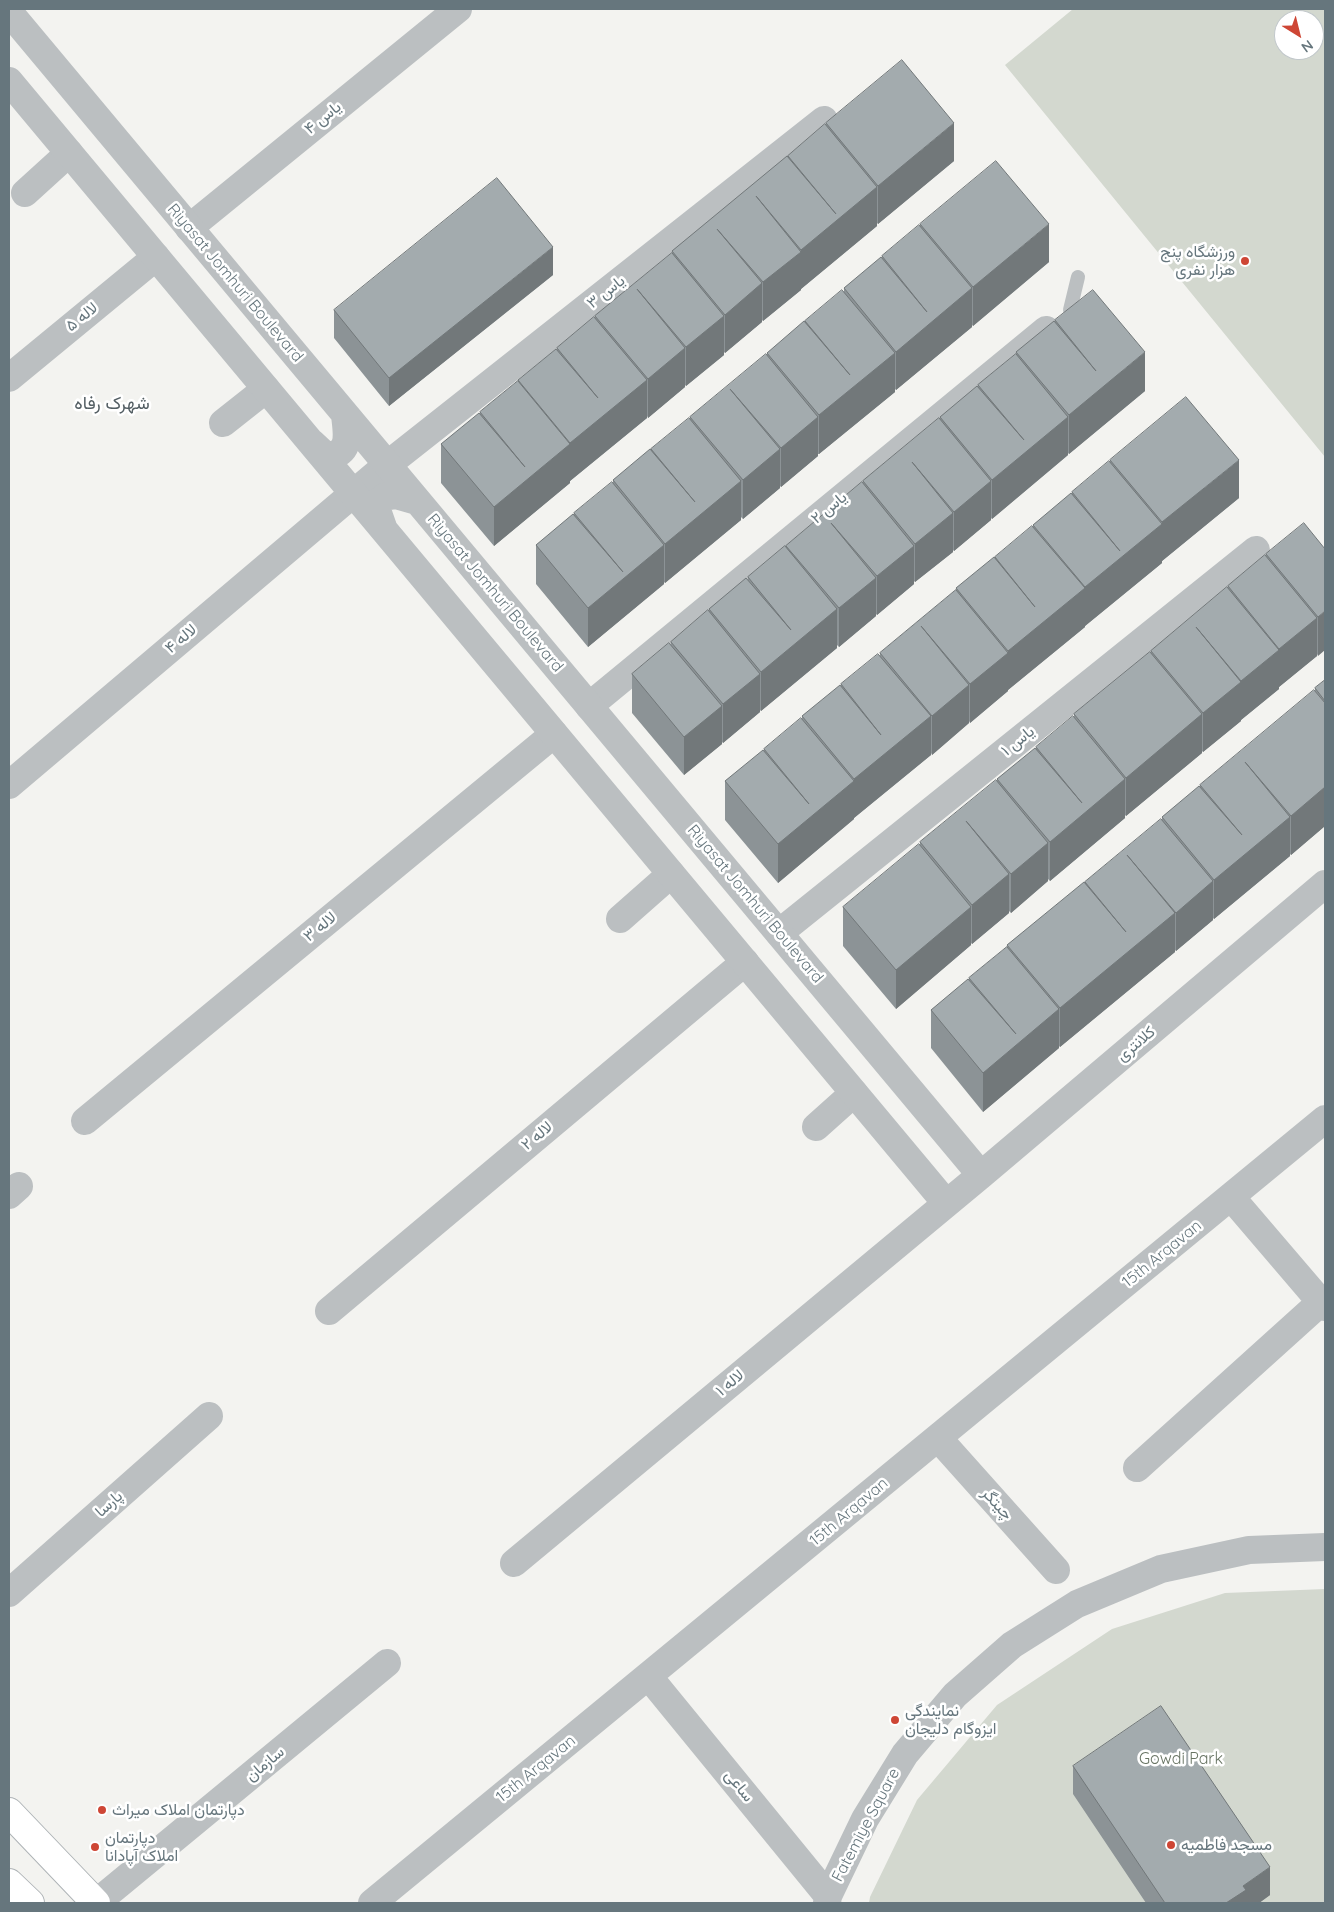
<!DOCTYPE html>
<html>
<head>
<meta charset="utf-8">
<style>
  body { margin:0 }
  #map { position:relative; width:1334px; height:1912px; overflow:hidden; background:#f3f3f0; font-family:Quicksand,sans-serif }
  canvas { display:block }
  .frame { position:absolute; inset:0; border:10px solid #66767d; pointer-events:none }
  .north { position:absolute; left:1274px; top:10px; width:50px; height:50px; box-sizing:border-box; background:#fff; border:1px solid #c2c8cb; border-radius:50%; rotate:144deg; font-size:14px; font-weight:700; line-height:20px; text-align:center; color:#66767d }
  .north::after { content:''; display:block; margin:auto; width:18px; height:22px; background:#ce4635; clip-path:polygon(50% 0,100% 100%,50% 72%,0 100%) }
</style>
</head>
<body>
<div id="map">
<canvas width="1334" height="1912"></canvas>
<div class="frame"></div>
<div class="north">N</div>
</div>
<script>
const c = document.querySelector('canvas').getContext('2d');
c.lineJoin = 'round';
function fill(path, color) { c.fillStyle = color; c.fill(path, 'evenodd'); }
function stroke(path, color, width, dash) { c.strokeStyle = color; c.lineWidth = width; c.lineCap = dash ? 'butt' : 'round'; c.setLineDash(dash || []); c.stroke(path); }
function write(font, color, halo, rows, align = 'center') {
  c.font = font + ' Quicksand,Vazirmatn,sans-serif'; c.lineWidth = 5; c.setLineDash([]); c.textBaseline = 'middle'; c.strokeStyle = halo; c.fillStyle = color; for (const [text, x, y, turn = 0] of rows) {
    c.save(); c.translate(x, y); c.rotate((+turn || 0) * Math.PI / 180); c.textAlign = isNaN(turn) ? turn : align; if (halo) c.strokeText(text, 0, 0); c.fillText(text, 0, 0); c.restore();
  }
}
const green = new Path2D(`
  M1073,9H1325V457L1005,65ZM1284,20H1314V50H1284Z
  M1325,1589V1903H869L870,1897L917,1800L997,1705L1112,1629L1225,1593Z`);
const service = new Path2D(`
  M1070,310L1078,277`);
const minor = new Path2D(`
  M25,193L69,153
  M189,228L458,9
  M9,378L156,257
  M223,423L266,389
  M589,706L1046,330
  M9,785L387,465L824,120
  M620,919L671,874
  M779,933L1256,550
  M85,1121L554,734
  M816,1127L854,1093
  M9,1195L19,1186
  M1231,1197L1325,1307
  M329,1311L745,962
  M938,1438L1056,1570
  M1137,1468L1321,1302
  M9,1593L209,1416
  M649,1677L828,1896
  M96,1903L387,1663
  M372,1903L1325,1119
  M827,1903L828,1896L865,1819L905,1754L955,1695L1012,1645L1077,1604L1161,1569L1249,1550L1325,1547`);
const tertiary = new Path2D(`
  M9,12L981,1175
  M9,81L946,1203
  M312,443L327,457C352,453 347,434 345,415
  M384,530L376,507L384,497L396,495L417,501
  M514,1563L981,1175L1325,884`);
const secondary = new Path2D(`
  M9,1812L96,1903
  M9,1883L30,1903`);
const wall = new Path2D(`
  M826,123L954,161L878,224L877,223V226L801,289V288V290L763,321L762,320V322L725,353L724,352V355L686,386L685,385V387L648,418L647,416V418L570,481V483L494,546L441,483V444L480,414V412L518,381V380L557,350V348L595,318V316L672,254V251L788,158V156L826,125Z
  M920,224L1049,262L973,326L972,325V327L896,390L895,389V392L819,454H818V456L781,487L780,486V488L743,519L741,517V520L665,583L664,582V584L588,647L536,584V545L574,515V513L613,483V480L651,451V449L690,419V417L767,355V353L805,323V321L844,291V288L882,258V256L920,226Z
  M553,275L389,406L334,338V310Z
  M1055,320L1145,391L1069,454L1068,453V455L992,519L991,518V520L954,551L953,550V552L915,582L914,581V584L877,615L876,614V616L839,647L837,645V648L761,711L760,710V712L723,743L722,742V744L684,775L632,713V674L671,644V642L709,611V609L748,580V577L786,548V546L863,483V481L940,419V417L978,387V385L1016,355V352L1055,323Z
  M1110,460L1239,498L1162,561V563L1085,626V625V627L1008,690V689V691L970,723L969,721V723L932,755L931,753V755L854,818V817V819L778,883L725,820V781L764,751V749L802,719V716L841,687V684L880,655V653L956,590V588L995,559V557L1033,527V525L1072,494V492L1110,462Z
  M1325,549L1318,656L1317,654V656L1279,687V689L1241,720V719V721L1203,752L1202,751V753L1126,816L1125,815V818L1050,881L1048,879V881L1011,913L1009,911V913L972,944L971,943V945L896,1009L843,946V907L920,845V842L997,781V779L1036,749V747L1074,717V714L1151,653V651L1228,588V586L1266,556V554Z
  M1325,680V826L1291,855L1290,854V856L1214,919L1213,918V920L1176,951L1175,950V952L1060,1047L1059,1046V1048L983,1112L931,1048V1010L969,980V978L1007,947V945L1085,884V882L1162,819V817L1200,787V785L1315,691V688Z
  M1073,1766L1270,1895L1259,1903H1146L1073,1794Z`);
const shadedWall = new Path2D(`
  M954,123V161L878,224V186Z
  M877,187V226L801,289V250Z
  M1049,224V262L973,326V287Z
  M553,247V275L389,406V378Z
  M801,252V290L763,321V282Z
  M762,283V322L725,353V315Z
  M972,288V327L896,390V352Z
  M724,316V355L686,386V347Z
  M685,348V387L648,418V379Z
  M1145,352V391L1069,454V415Z
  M895,353V392L819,454V415Z
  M647,380V418L570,481V443Z
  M818,417V456L781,487V448Z
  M1068,417V455L992,519V480Z
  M570,444V483L494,546V507Z
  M780,449V488L743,519V480Z
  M1239,460V498L1162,561V522Z
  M741,481V520L665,583V544Z
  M991,481V520L954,551V512Z
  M953,513V552L915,582V544Z
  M1162,524V563L1085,626V587Z
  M664,545V584L588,647V608Z
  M914,546V584L877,615V576Z
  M876,578V616L839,647V608Z
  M1085,588V627L1008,690V651Z
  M837,609V648L761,711V672Z
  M1325,611V650L1318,656V617Z
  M1317,618V656L1279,687V649Z
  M1279,650V689L1241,720V681Z
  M1008,653V691L970,723V684Z
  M760,674V712L723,743V704Z
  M1241,682V721L1203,752V713Z
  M969,685V723L932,755V716Z
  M722,706V744L684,775V737Z
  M1202,714V753L1126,816V778Z
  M931,716V755L854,818V779Z
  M1125,779V818L1050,881V842Z
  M854,781V819L778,883V844Z
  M1325,787V826L1291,855V816Z
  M1290,817V856L1214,919V880Z
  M1048,843V881L1011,913V874Z
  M1009,874V913L972,944V905Z
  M1213,881V920L1176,951V913Z
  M971,907V945L896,1009V970Z
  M1175,913V952L1060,1047V1008Z
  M1059,1009V1048L983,1112V1073Z
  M1270,1867V1895L1259,1903H1226L1243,1886Z`);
const building = new Path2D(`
  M902,60L954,123L878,186L826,123Z
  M825,124L877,187L801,250L756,196L801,252L763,282L717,229L762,283L725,315L672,251L787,156L836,214L788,156Z
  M996,161L1049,224L973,287L920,224Z
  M497,178L553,247L389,378L334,310Z
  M919,225L972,288L896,352L844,288L881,257L927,312L882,256Z
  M672,253L724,316L686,347L637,289L685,348L648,379L595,316Z
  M842,290L895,353L819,415L767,353L804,321L850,375L805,321Z
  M1093,290L1145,352L1069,415L1016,352L1054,321L1096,371L1055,320Z
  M594,317L647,380L570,443L518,380L556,349L598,398L557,348Z
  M766,354L818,417L781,448L730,389L780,449L743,480L690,417Z
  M1016,354L1068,417L992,480L940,417L977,386L1024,440L978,385Z
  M518,381L570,444L494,507L441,444L479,413L525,467L480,412Z
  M1186,397L1239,460L1162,522L1110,460Z
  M689,418L741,481L665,544L613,480L650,449L695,502L651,449Z
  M939,418L991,481L954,512L912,462L953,513L915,544L863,481Z
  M1109,461L1162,524L1085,587L1033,525L1071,493L1120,551L1072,492Z
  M612,482L664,545L588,608L536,545L573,514L623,572L574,513Z
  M862,482L914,546L877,576L831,523L876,578L839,608L786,546Z
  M1304,523L1325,549V611L1318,617L1266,554Z
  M1032,526L1085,588L1008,651L956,588L994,557L1035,607L995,557Z
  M785,546L837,609L761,672L709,609L746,578L791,630L748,577Z
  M1265,555L1317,618L1279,649L1228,586Z
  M1227,587L1279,650L1241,681L1196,627L1241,682L1203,713L1151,651Z
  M956,590L1008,653L970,684L921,626L969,685L932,716L880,653Z
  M708,610L760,674L723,704L671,642Z
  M669,643L722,706L684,737L632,674Z
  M1150,652L1202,714L1126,778L1074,714Z
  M878,654L931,716L854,779L802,716L840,685L881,735L841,684Z
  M1325,680V701L1315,688Z
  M1314,690L1325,703V787L1291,816L1245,762L1290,817L1214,880L1162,817L1199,786L1242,835L1200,785Z
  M1073,716L1125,779L1050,842L997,779L1035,748L1082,803L1036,747Z
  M801,718L854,781L778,844L725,781L763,750L809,804L764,749Z
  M996,780L1048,843L1011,874L966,821L1009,874L972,905L920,842Z
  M1161,819L1213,881L1176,913L1127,855L1175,913L1060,1008L1007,945L1084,882L1126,932L1085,882Z
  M919,844L971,907L896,970L843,907Z
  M1007,947L1059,1009L983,1073L931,1010L968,979L1016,1034L969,978Z
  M1161,1706L1270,1867L1243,1886L1246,1890L1226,1903H1165L1073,1766Z`);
const markers = [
  [1245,261,5,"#ce4635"],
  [895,1720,5,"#ce4635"],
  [102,1810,5,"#ce4635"],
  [1171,1845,5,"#ce4635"],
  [95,1847,5,"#ce4635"]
];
const streetNames = [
  ["یاس ۴",323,118,-39],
  ["Riyasat Jomhuri Boulevard",235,283,50],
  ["یاس ۳",606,292,-38],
  ["لاله ۵",82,317,-39],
  ["یاس ۲",829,508,-39],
  ["Riyasat Jomhuri Boulevard",495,593,50],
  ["لاله ۴",181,639,-40],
  ["یاس ۱",1018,741,-39],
  ["Riyasat Jomhuri Boulevard",755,904,50],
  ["لاله ۳",320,927,-39],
  ["کلانتری",1136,1044,-40],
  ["لاله ۲",537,1136,-40],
  ["15th Arqavan",1162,1254,-39],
  ["لاله ۱",730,1383,-40],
  ["پارسا",109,1504,-42],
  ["چیتگر",997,1504,48],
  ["15th Arqavan",849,1512,-40],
  ["سازمان",265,1764,-40],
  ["15th Arqavan",536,1769,-39],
  ["ساعی",739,1786,51],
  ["Fatemiye Square",866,1825,-62]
];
const poiNames = [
  ["ورزشگاه پنج",1235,252,"right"],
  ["هزار نفری",1235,270,"right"],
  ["نمایندگی",905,1711],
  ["ایزوگام دلیجان",905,1729],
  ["دپارتمان املاک میراث",112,1810],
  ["دپارتمان",105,1838],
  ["املاک آپادانا",105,1856],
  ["مسجد فاطمیه",1181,1845]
];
const parkNames = [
  ["Gowdi Park",1181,1759]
];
const neighbourhoodNames = [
  ["شهرک رفاه",112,404]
];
fill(green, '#d3d8cf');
stroke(secondary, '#aeb3b6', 30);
stroke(service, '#bbbfc1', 14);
stroke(minor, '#bbbfc1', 28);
stroke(tertiary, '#bbbfc1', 28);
stroke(secondary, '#fff', 28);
fill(wall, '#8c9396');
fill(shadedWall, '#72787a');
fill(building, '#a3abae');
stroke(building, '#72787a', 1);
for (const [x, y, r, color] of markers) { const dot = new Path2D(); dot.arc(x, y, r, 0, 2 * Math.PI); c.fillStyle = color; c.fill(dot); stroke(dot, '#fff', 2); }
write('16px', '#66767d', '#fff', streetNames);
write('16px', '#66767d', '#fff', poiNames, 'left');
write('16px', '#697564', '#fff', parkNames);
write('18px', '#535e63', '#fff', neighbourhoodNames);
</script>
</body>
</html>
